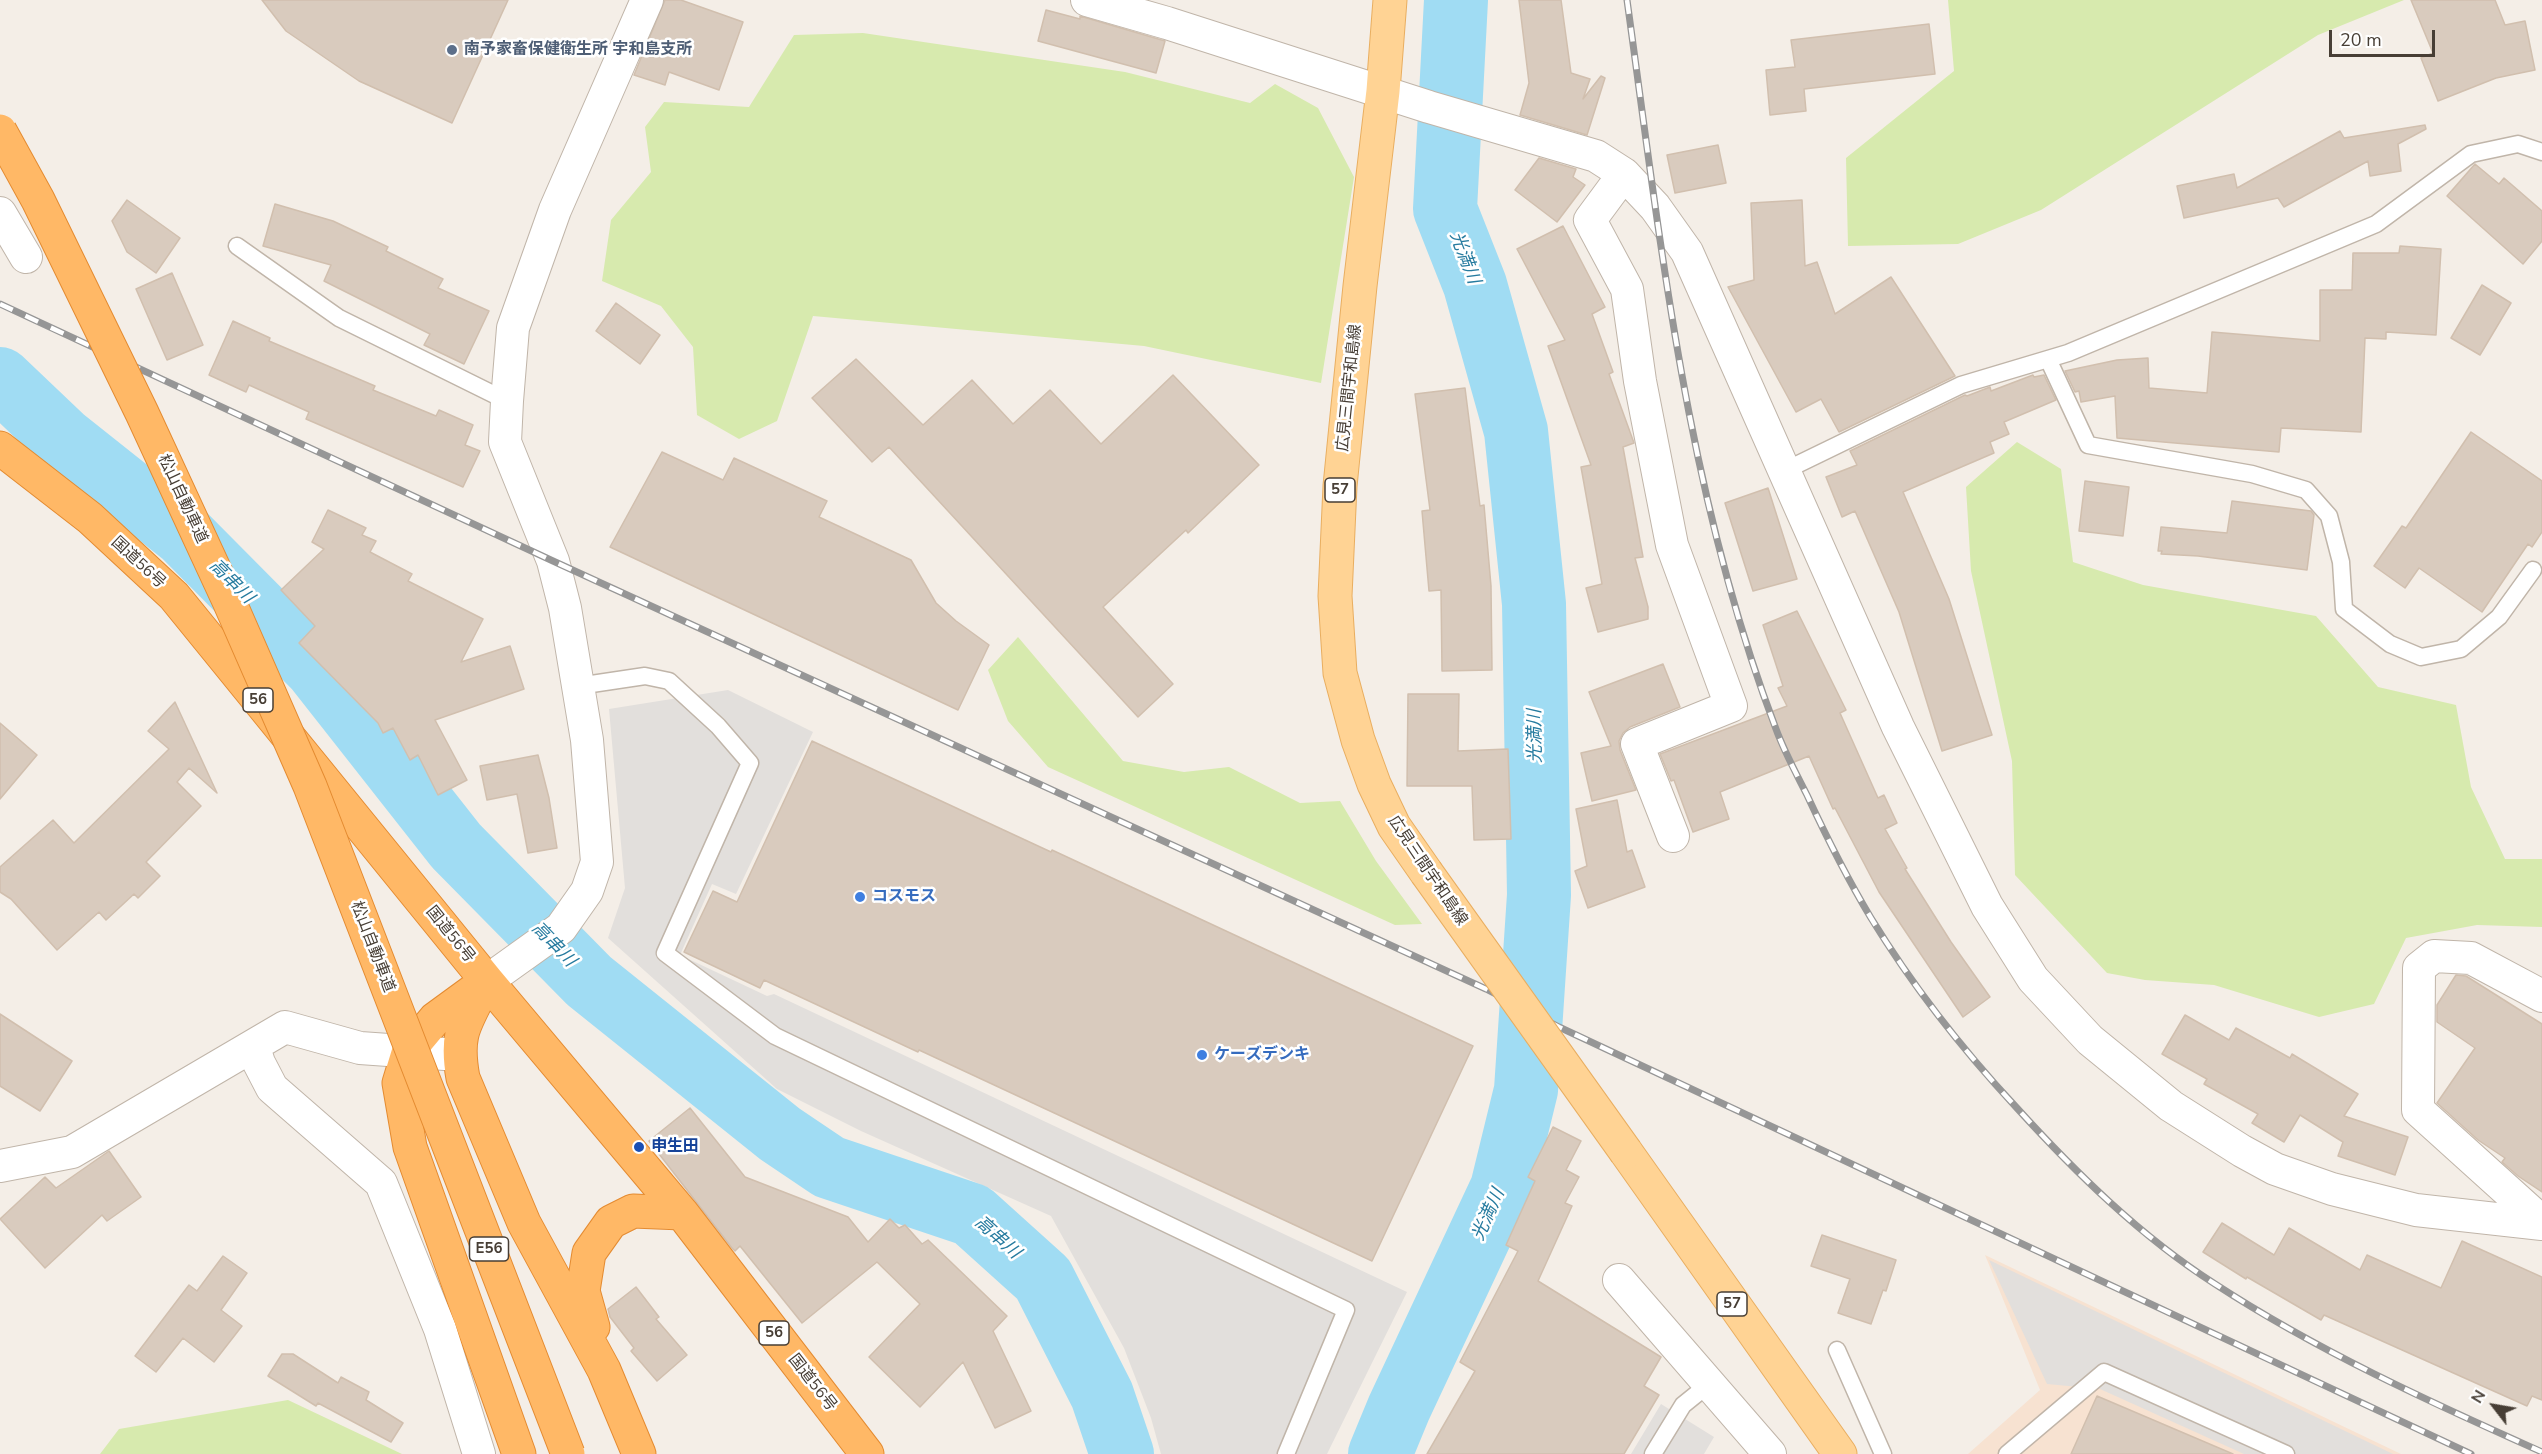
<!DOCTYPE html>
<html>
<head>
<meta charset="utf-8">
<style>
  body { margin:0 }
  #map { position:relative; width:2542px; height:1454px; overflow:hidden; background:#f4eee7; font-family:"Nunito Sans",sans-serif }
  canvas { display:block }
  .north { position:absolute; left:2464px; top:1376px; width:60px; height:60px; -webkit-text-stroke:4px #fff; paint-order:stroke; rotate:301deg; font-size:16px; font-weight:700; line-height:24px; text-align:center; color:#473e35 }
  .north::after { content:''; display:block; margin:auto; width:21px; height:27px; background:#473e35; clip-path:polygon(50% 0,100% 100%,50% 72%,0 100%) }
  .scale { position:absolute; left:2329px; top:30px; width:106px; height:27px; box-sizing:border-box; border:3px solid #473e35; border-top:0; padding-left:8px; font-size:18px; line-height:21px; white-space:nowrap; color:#473e35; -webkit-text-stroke:4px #fff; paint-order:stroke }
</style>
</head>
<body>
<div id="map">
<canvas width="2542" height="1454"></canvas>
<div class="north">N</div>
<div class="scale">20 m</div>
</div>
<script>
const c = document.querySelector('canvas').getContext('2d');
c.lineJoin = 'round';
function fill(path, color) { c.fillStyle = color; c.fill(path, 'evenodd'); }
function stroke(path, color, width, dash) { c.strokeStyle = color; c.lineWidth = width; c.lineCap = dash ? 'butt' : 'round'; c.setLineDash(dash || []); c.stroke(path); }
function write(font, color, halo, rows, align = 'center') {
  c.font = font + ' "Nunito Sans","Noto Sans JP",sans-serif'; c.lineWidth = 5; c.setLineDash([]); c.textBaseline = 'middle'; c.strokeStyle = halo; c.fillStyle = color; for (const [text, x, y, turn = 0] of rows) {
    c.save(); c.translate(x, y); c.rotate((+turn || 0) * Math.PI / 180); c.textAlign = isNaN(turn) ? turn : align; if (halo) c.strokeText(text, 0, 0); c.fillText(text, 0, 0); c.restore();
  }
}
const commercial = new Path2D(`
  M1985,1255L2401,1454H1968L2040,1390Z`);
const green = new Path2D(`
  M1948,0H2404L2318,35L2041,210L1958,244L1848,246L1846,158L1954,71Z
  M863,33L1125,72L1250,103L1275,84L1318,108L1354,177L1321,383L1144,346L813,316L777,421L739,439L697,415L693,347L661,306L602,281L611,220L651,172L645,127L664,102L749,107L794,35Z
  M2017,442L2061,469L2073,562L2143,585L2316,616L2378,687L2456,705L2471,787L2505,859H2542V927L2477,925L2406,938L2374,1004L2319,1017L2214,985L2145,980L2107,973L2015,875L2012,761L1971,571L1966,487Z
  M1018,637L1123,761L1184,772L1229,767L1300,803L1340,801L1376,861L1422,924L1395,925L1048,767L1008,721L988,670Z
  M288,1400L402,1454H100L119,1429Z`);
const parking = new Path2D(`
  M728,690L813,732L736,894L712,884L680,955L767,996L774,994L1407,1292L1327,1454H1161L1151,1418L1124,1348L1051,1216L861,1131L777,1089L608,938L625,888L609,709Z
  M1989,1260L2393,1454H2244L2100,1389L2047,1384Z
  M1661,1404L1714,1437L1704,1454H1631Z`);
const river = new Path2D(`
  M0,379L62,438L184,535L316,668L456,846L589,981L780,1134L829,1167L972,1215L1043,1279L1102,1395L1122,1454
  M1380,1454L1399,1408L1502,1188L1526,1090L1539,895L1534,604L1516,431L1475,285L1445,209L1456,0`);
const building = new Path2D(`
  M262,0H508L452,123L359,81L286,31Z
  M665,0H681L743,22L719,90L669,72L665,85L634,75Z
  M1519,0H1561L1571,73L1590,79L1583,99L1601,76L1605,78L1587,135L1520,115L1529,83Z
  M2411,0H2495L2505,25L2525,21L2535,70L2496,78L2438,101L2421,58L2433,53Z
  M1046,10L1080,19V16L1165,41L1156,73L1038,41Z
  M1929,24L1935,74L1804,89L1806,111L1770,115L1766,70L1795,67L1791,40Z
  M2425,125L2426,129L2398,144L2401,171L2370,176L2368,161L2284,207L2278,198L2184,218L2177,186L2234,174L2237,188L2340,131L2344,138Z
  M1718,145L1726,183L1675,193L1667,155Z
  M1539,158L1576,169L1573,177L1585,185L1557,222L1515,190Z
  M2475,164L2499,184L2504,178L2542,211V241L2523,264L2447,196Z
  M127,200L180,238L156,273L127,252L112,221Z
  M1802,200L1805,266L1817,262L1835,314L1891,277L1955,376L1839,432L1821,399L1796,412L1728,287L1754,280L1751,203Z
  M275,204L333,221L388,247L386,251L443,279L438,288L489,311L464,364L424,345L430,334L324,281L331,265L263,246Z
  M1563,226L1605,307L1592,314L1613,372L1609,374L1634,443L1623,447L1643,557L1635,558L1648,607V619L1598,632L1586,588L1602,584L1581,467L1591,465L1548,346L1565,340L1517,249Z
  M2400,246L2441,249L2436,335L2386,332V339L2365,338L2361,432L2281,428L2279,452L2117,438L2115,396L2081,402L2079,391L2075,392L2065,371L2117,360L2148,358L2149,388L2207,393L2212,332L2320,341V290H2352L2353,253H2399Z
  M172,273L203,345L167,360L136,289Z
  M2482,285L2511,303L2480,355L2451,338Z
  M616,303L660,335L640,364L596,331Z
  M233,321L270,338L269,341L375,386L373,390L436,416L439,410L473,425L465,445L480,451L463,487L306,419L309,412L249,385L246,392L209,375Z
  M856,359L923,425L972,380L1013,424L1050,390L1101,444L1173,375L1259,465L1188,533L1186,530L1103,607L1173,684L1138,717L889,447L872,462L812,398Z
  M2033,375L2034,377L2044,375L2056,400L2004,422L2009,434L1990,442L1994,453L1903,492L1949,599L1992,735L1942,751L1899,612L1855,511L1842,517L1826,477L1857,465L1850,451L1965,395L1967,396L1990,387L1991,391Z
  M1465,388L1480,506L1484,505L1491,586L1492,670L1442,671L1441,590L1429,591L1422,511L1430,510L1415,394Z
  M2471,432L2542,481V532L2532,547L2528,544L2482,612L2419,568L2405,588L2374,566L2402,526L2406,528Z
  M662,452L723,480L734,458L827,501L819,517L911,560L936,603L956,621L989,645L958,710L610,547Z
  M2085,481L2129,487L2123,536L2079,531Z
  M1768,488L1797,579L1753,591L1725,503Z
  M2232,501L2311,511L2314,515L2307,570L2198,556L2161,554L2162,551H2158L2161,527L2227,533Z
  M328,510L366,528L362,535L376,541L370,552L412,574L408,581L483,619L461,662L510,646L524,689L435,720L467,780L438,795L418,755L410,760L393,728L383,733L378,723L299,643L315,626L281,590L324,549L312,542Z
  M1797,611L1846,710L1840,713L1878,798L1884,795L1897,823L1885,829L1907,868L1905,869L1951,942L1990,997L1963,1017L1879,892L1835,808L1833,809L1809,756L1720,792L1729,819L1693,832L1674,780L1671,781L1660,754L1787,706L1778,688L1783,686L1763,625Z
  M1663,664L1680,707L1630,727L1623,733L1619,741L1620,750L1636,790L1592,801L1581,753L1611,746L1589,692Z
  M1408,694H1459L1458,751L1508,749L1511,839L1474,840L1472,786H1407Z
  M175,702L217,793L189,768L177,782L201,806L146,862L160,876L138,898L134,894L106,920L99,912L57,950L11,899L0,892V867L53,820L74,843L169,749L148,731Z
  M0,723L37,755L0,799Z
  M812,741L1051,852L1052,850L1473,1046L1372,1261L919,1050L918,1052L764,980L760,988L684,952L713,891L737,902Z
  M538,755L549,798L557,848L528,853L517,794L487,800L480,766Z
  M1617,800L1627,852L1632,850L1645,887L1588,908L1575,871L1587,866L1576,809Z
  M2456,975L2466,976L2542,1024V1192L2518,1176L2502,1162L2505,1158L2478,1140L2437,1103L2475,1048L2437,1022V1005Z
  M0,1014L72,1061L40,1111L0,1086Z
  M2185,1015L2229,1040L2236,1028L2290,1058L2292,1054L2358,1094L2344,1116L2408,1137L2395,1175L2338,1156L2343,1142L2300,1115L2284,1142L2252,1123L2258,1114L2204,1084L2207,1079L2162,1054Z
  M690,1108L745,1177L848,1217L868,1242L890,1219L899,1228L905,1225L922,1244L928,1240L1007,1316L993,1331L1031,1411L995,1428L963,1362L920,1407L869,1357L920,1304L877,1262L802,1323L740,1246L735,1251L732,1248L649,1141Z
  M1553,1127L1581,1141L1566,1170L1579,1177L1565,1203L1572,1206L1538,1281L1661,1357L1644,1386L1659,1395L1624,1454H1427L1475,1371L1460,1362L1518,1251L1506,1245L1535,1181L1528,1177Z
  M109,1151L141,1197L107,1221L102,1215L45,1268L0,1219L45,1177L56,1188Z
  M2222,1223L2274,1255L2289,1228L2360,1270L2367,1255L2441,1288L2462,1241L2542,1277V1400L2532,1396L2527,1406L2324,1315L2321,1320L2247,1277L2246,1279L2203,1252Z
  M1822,1235L1896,1260L1886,1291L1883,1290L1871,1324L1838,1313L1850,1279L1811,1266Z
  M223,1256L247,1273L221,1310L242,1326L214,1362L183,1338L156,1372L135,1356L189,1285L197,1291Z
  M636,1287L659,1317L656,1319L687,1355L657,1381L631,1351L634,1348L610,1317L608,1309Z
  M282,1354H293L338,1383L341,1377L369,1392L366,1400L403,1423L391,1442L318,1403L316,1406L268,1376Z
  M2097,1396L2233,1454H2071Z`);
const lane = new Path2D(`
  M237,246L339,318L507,401
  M2048,359L2088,445L2252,474L2306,490L2329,516L2341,562L2344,609L2390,644L2421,657L2461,649L2499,617L2533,570
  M1784,471L1961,385L2068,353L2376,224L2471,154L2518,144L2542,152
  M578,686L645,676L669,681L718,726L750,763L665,953L775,1036L1346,1310L1286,1454
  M1837,1350L1883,1454
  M1653,1454L1683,1405L1709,1384
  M2007,1454L2104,1372L2286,1454`);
const street = new Path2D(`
  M1087,0L1167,23L1429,107L1596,156L1624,174L1655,207L1687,252L1898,727L1987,906L2033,979L2090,1040L2171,1106L2242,1151L2275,1169L2332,1189L2416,1210L2542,1224
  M1624,174L1590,220L1627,289L1640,381L1672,545L1731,706L1637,744L1673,836
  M0,213L26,257
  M487,981L561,928L587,891L597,862L587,740L565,608L553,561L505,442L507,401L513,328L555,210L647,0
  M2542,996L2471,958L2434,956L2419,968L2418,1110L2542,1222
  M254,1047L259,1063L272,1088L381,1183L440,1329L479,1454
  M0,1166L72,1152L285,1027L360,1048L459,1055
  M1619,1280L1770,1454`);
const primary = new Path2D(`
  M1390,0L1383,91L1360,286L1340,486L1335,596L1340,673L1358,740L1374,784L1394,826L1426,872
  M1626,1152L1840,1454`);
const highway = new Path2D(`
  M0,448L90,518L174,596L487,981L682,1213L867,1454
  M487,981L435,1019L409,1050L399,1083L410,1147L519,1454
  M483,988C464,1025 455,1035 463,1078L524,1223L604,1370L639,1454
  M593,1327L583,1291L589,1253L611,1222L633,1211L682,1213`);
const rail = new Path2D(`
  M1627,0C1661,245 1687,496 1776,729C1784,751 1796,773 1807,795C1826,836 1847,878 1871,918C1912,985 1962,1049 2016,1107C2075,1172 2140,1236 2215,1284C2318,1351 2430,1402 2542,1452
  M0,304L553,561L1486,989L1559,1027L2471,1454`);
const primaryBridge = new Path2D(`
  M1426,872L1626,1152`);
const highwayBridge = new Path2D(`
  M0,131L38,200L142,413L229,601L310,786L568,1454`);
const markers = [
  [452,50,6,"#5c6f8a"],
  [860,897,6,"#3f7fe0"],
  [1202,1055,6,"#3f7fe0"],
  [639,1147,6,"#1a4fb4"]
];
const shields = [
  [1340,490,30],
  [258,700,30],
  [489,1249,39],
  [1732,1304,30],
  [774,1333,30]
];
const shieldNames = [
  ["57",1340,490],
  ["56",258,700],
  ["E56",489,1249],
  ["57",1732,1304],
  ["56",774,1333]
];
const serviceNames = [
  ["南予家畜保健衛生所 宇和島支所",464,50]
];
const streetNames = [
  ["広見三間宇和島線",1350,388,-84],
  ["松山自動車道",182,499,65],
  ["国道56号",138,563,43],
  ["広見三間宇和島線",1427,871,56],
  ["国道56号",450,935,51],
  ["松山自動車道",372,947,69],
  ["国道56号",812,1383,52]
];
const shopNames = [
  ["コスモス",872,897],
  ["ケーズデンキ",1214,1055]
];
const transitNames = [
  ["申生田",651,1147]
];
const waterNames = [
  ["光満川",1464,258,69],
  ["高串川",231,582,45],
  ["光満川",1536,736,-91],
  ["高串川",553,945,46],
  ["光満川",1489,1215,-66],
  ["高串川",997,1238,42]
];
fill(commercial, '#f7e2d1');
fill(green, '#d7eaae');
fill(parking, '#e2dfdc');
stroke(river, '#a0dcf3', 64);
fill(building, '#d9cbbe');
stroke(building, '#d1bfae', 1.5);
stroke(lane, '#c0b5a9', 19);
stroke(street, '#c0b5a9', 34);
stroke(primary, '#e9ae60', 35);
stroke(highway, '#e48b31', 35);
stroke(lane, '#fff', 16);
stroke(street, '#fff', 32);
stroke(primary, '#ffd394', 33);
stroke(highway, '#ffb866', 33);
stroke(rail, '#969696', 7);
stroke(rail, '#fff', 4.5, [14]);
stroke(primaryBridge, '#e9ae60', 35, []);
stroke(highwayBridge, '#e48b31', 35, []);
stroke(primaryBridge, '#ffd394', 33);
stroke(highwayBridge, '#ffb866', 33);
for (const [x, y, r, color] of markers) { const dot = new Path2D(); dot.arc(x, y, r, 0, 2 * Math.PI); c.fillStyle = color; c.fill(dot); stroke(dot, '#fff', 2); }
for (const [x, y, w] of shields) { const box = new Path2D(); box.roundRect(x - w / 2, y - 12, w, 24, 4.5); c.fillStyle = '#fff'; c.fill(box); stroke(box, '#473e35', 1.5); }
write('bold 15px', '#473e35', null, shieldNames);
write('bold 16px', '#4e5e75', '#fff', serviceNames, 'left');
write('16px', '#473e35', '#fff', streetNames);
write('bold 16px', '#366cbe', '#fff', shopNames, 'left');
write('bold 16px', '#164399', '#fff', transitNames, 'left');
write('italic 18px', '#267b9f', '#fff', waterNames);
</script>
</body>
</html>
